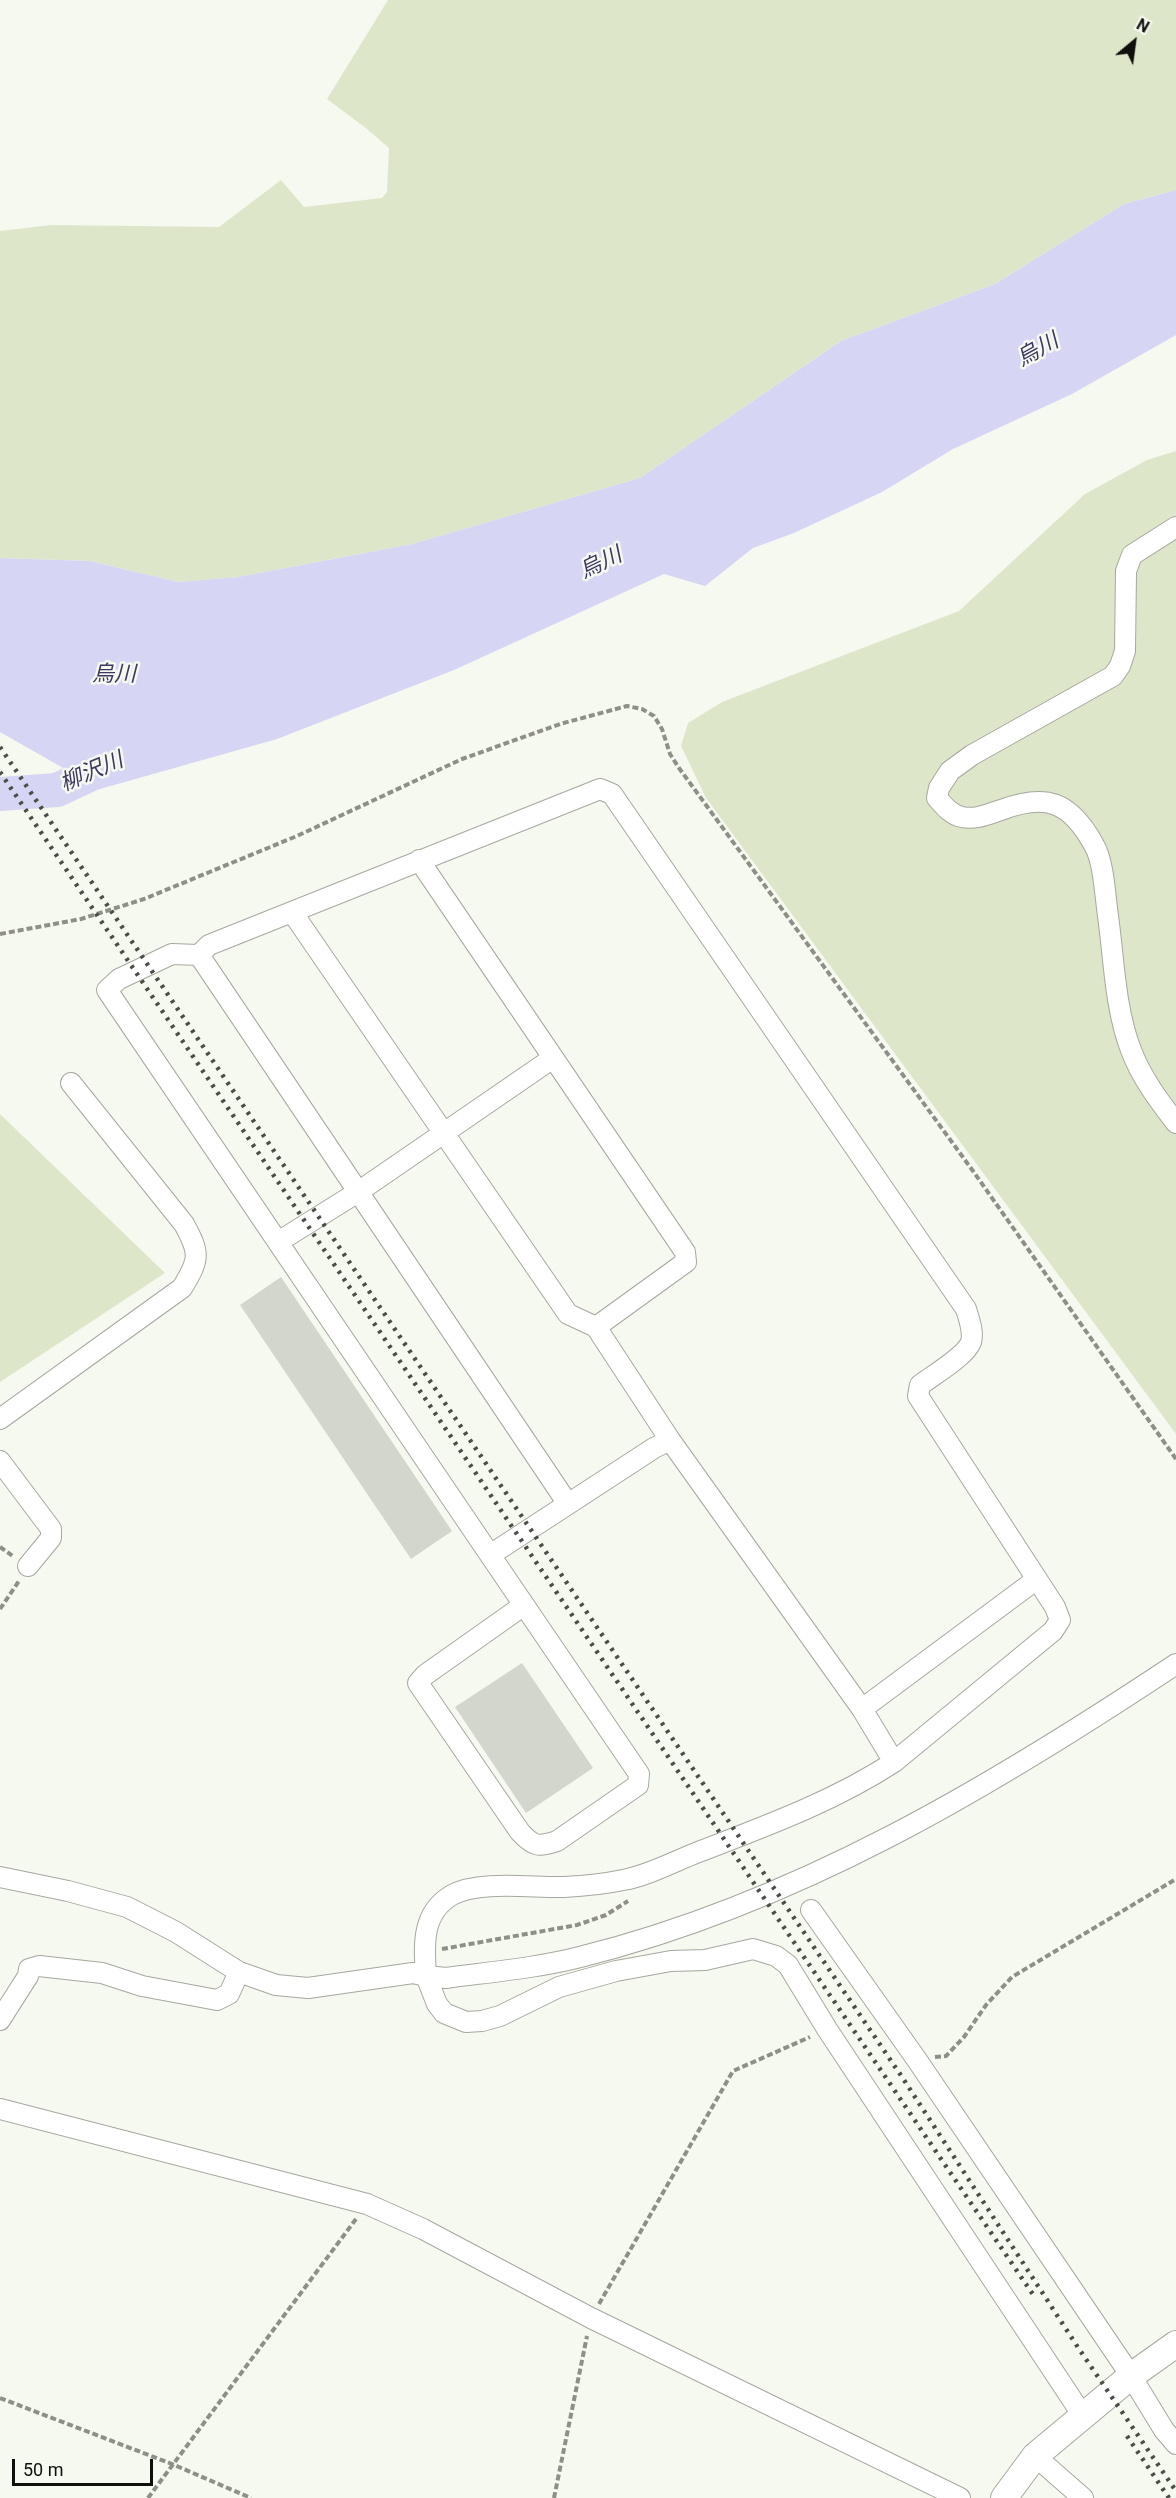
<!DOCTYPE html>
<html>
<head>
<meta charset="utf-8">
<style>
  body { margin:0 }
  #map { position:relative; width:1176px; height:2498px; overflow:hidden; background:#f6f9ef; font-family:Roboto,sans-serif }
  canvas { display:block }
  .north { position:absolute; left:1104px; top:12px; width:60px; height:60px; -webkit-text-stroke:4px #f6f9ef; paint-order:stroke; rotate:29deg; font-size:16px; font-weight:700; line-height:24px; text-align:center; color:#0f100c }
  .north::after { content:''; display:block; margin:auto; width:21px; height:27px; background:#0f100c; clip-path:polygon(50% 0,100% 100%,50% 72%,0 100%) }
  .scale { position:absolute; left:12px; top:2459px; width:141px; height:27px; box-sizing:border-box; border:3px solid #0f100c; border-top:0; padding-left:8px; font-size:18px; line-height:21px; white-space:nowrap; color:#0f100c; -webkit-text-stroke:4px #f6f9ef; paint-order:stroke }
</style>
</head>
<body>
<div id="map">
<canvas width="1176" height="2498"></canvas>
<div class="north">N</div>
<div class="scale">50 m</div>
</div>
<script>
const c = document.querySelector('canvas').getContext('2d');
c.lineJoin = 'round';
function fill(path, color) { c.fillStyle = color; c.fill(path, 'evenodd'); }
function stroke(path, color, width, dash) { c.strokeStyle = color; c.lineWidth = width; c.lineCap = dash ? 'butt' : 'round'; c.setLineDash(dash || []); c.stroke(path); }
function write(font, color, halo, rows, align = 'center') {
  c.font = font + ' Roboto,"Noto Sans JP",sans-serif'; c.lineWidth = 5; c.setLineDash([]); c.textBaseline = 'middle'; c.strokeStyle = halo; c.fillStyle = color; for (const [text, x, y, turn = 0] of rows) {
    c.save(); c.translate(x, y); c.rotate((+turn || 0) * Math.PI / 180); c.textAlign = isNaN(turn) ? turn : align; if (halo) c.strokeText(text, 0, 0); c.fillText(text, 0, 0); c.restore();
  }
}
const green = new Path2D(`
  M388,0H1176V190L1124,204L995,284L841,341L640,478L412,544L238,577L178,582L90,561L0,558V231L51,225L219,227L281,180L304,207L382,198L387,192L389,148L367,129L327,99Z
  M1176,451V1434L706,798L681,746L688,723L722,702L959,611L1085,494L1147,460Z
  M0,1114L165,1273L0,1382Z`);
const water = new Path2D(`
  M1176,190V335L1072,394L953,449L882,492L794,533L753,548L705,586L664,574L454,670L277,739L100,789L0,732V558L90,561L178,582L238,577L412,544L640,478L841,341L995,284L1124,204Z`);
const river = new Path2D(`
  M0,794L57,790L123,759`);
const building = new Path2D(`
  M281,1277L452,1531L411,1559L240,1305Z
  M522,1663L593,1768L526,1813L455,1707Z`);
const path = new Path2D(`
  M0,934L81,919L144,899L297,836L462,759L560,724L627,706L642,709L654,716L662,729L670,754L679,768L973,1171L1176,1459
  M0,1547L14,1557
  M0,1609L19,1581
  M442,1949L577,1925L606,1915L628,1901
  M935,2057L946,2056L964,2037L986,2005L1012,1977L1176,1879
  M599,2304L733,2071L810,2037
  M0,2398L172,2464L251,2498
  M148,2498L356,2219
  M554,2498L587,2336`);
const minor = new Path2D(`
  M1176,527L1132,555L1126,571L1125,651L1120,666L1113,676L972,755L950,771L939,788L937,798C944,806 951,815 962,817C976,820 988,814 1001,810C1046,793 1070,801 1094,845C1104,862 1105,896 1108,916C1114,959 1115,1009 1131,1050C1141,1077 1159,1101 1176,1123
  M419,860L685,1252L686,1262L596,1327
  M292,912L568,1314L596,1327L670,1440L862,1709L894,1762
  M199,955L568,1504
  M278,1242L358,1192L553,1058
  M0,1419L182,1288C200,1259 200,1253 184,1224L71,1083
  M0,1461L51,1529V1538L28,1566
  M490,1555L654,1448L670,1440
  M524,1605L425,1675L418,1683L520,1832C534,1847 538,1847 557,1841L638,1785L639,1774L490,1555L107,990L119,979L172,954L199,955L209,945L600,789L612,794L966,1309C969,1319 974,1332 971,1342C966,1356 932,1376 920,1385L918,1396L1055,1607L1060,1620L1053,1631L894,1762C833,1802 763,1827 696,1853C673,1862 647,1876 623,1880C604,1884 583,1886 564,1887C533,1888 479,1880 452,1895C421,1913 424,1946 426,1976L446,1978C490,1972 537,1968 580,1957C797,1903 991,1787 1176,1664
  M862,1709L1037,1579
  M0,1877L68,1891L127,1907L176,1932L239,1972L276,1985L308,1988L413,1973L426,1976L437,2004L444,2013L466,2022L482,2021L500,2016L559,1987L616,1971L671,1961L705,1960L753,1949L776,1956L788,1965L827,2029L1083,2416
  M811,1910L917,2060L1131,2376L1164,2430L1176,2444
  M0,2020L28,1976L29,1969L39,1966L102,1973L142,1986L217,2000L229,1994L239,1972
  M0,2109L367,2204L423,2229L591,2318L960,2498
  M1035,2456L1083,2498`);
const major = new Path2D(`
  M1004,2498L1035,2456L1131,2376L1176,2344`);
const rail = new Path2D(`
  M0,747L902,2077L1079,2349L1176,2491
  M0,772L1034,2296
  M1127,2436L1169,2498`);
const waterNames = [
  ["烏川",1038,351,-29],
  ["烏川",601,564,-26],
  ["烏川",114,675],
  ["柳沢川",92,773,-23]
];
fill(green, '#dee6ca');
fill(water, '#d6d5f4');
stroke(river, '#d6d5f4', 34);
fill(building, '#d3d6cc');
stroke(minor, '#a6a89f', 22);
stroke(major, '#a6a89f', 28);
stroke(path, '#8e9088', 4, [6, 3]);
stroke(minor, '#fff', 20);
stroke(major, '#fff', 26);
stroke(rail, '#4b4d47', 4.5, [3, 6]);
write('italic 22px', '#3c3863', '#f6f9ef', waterNames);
</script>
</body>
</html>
